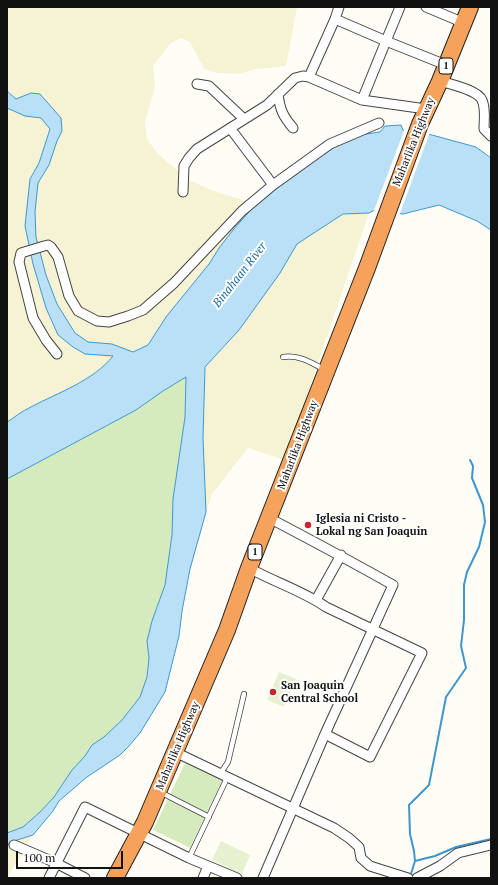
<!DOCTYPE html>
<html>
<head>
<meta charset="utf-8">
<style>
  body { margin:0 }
  #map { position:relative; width:498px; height:885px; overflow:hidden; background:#fffdf5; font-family:"PT Serif",serif }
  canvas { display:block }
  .frame { position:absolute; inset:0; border:8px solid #111; pointer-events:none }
  .scale { position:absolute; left:16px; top:851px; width:107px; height:18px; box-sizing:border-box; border:2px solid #111; border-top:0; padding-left:5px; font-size:12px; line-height:14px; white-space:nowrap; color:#111; -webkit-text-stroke:3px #fff; paint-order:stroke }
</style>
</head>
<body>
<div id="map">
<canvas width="498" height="885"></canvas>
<div class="frame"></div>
<div class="scale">100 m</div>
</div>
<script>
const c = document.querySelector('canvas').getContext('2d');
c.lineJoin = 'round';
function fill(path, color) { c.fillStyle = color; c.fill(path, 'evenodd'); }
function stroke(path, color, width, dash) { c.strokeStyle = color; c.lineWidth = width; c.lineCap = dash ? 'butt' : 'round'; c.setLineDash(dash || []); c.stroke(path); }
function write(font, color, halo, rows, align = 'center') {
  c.font = font + ' "PT Serif",serif'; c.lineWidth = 4; c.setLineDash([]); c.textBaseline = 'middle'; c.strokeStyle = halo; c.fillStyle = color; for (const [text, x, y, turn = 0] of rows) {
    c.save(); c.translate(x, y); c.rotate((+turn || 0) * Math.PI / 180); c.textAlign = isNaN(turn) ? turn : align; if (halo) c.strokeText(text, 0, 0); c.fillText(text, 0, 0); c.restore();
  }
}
const farmland = new Path2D(`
  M7,7H297L286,66L256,69L238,74L217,73L204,69L190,42L181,38L170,44L153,66L155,87L145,122L147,139L157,153L189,180L214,191L256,204L233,230L219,248L209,264L166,317L148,345L133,352L112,344L88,342L75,333L57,304L46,275L36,237L35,212L38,183L49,165L57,141L62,131L47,102L40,94L31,93L16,99L7,91Z
  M7,108L25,116L41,118L50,129L39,163L30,179L29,248L51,322L113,356L104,367L82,381L29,408L7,422Z
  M369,213L285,460L248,448L212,494L206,512L203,439L205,368L239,330L297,244L344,214Z
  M33,835L7,878V845L14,841Z`);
const green = new Path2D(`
  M186,377L185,417L173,499L172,535L165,585L152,621L147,641L149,658L147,677L140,697L122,720L104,737L92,745L85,756L72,770L54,797L40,812L23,827L7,833V479L136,410L163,391Z
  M186,761L223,779L190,848L153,830Z`);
const pitch = new Path2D(`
  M279,672L296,679L284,707L267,700Z
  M221,841L250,855L242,874L212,860Z`);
const water = new Path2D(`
  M7,91L16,99L31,93L40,94L61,118L62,131L57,141L49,165L38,183L35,212L36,237L46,275L57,304L75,333L88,342L112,344L133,352L148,345L166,317L209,264L219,248L233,230L256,204L326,149L351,136L380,132L385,126L401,125L403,130L432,135L476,147L491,158V230L477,221L439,205L403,214L373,211L369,213L343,214L297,244L280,273L239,330L205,367L203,439L206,512L190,569L182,611L179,636L165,692L140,733L129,746L120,755L87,777L59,801L53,811L33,835L14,841L7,845V833L23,827L40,812L54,797L72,770L85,756L92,745L104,737L122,720L140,697L147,677L149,658L147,641L152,621L165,585L172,535L173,499L185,417L186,377L163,391L136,410L7,479V422C15,417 22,411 31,407C59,392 93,381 113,356L85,354L73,347L58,335L46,308L33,264L25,226L30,179L39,163L50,129L41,118L25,116L7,108Z`);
const pier = new Path2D(`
  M405,128L430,132L399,216L373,213Z`);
const stream = new Path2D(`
  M415,861L435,856L456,847L491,839
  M410,877L415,861L414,851L410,834L409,805L429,785L446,697L466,668L461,646L464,620V585L467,572L479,547L485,522L483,505L472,478L473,466L470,460`);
const lane = new Path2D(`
  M283,357C298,354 312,363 325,370
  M220,774L228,762L244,694
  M160,792L209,817
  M189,858L227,778`);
const street = new Path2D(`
  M426,7L464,23
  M335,19L386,41L400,7
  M309,77L335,19L339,7
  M440,81C450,84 478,90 482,100C486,109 484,120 484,129L491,136
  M197,84L209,86L244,119
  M278,94C280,110 283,116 293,128
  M362,100L386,41L446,65
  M230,128L273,185
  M183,192L184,166L189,158L197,149L267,105L295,78L303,76L309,77L362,100L426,109
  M57,354L46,340L33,318L19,262L21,253L44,246L48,245L51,247L58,257L69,296L78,311L97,321L109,322L128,316L143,310L174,283L242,211L273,185L330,144L379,123
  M249,568C274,582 303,591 326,607L422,653L370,757L325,734
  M316,600L341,555
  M175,752L334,828L349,838L359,847L361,858L370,866L408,878
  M14,845L56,863L85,878
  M49,878L85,807L189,858L237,878
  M203,878L208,866
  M263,878L325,734L393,585C352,562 311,540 269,518
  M417,878L440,866L458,853L491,845`);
const highway = new Path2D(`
  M115,878L145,822L227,630L249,568L367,268L420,124L440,81L470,7`);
const markers = [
  [308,525,4,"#c4262e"],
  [273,692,4,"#c4262e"]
];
const shields = [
  [446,66,14],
  [255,552,14]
];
const shieldNames = [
  ["1",446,66],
  ["1",255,552]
];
const streetNames = [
  ["Maharlika Highway",414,142,-68],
  ["Maharlika Highway",298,445,-69],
  ["Maharlika Highway",178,746,-67]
];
const poiNames = [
  ["Iglesia ni Cristo -",316,519],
  ["Lokal ng San Joaquin",316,532],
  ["San Joaquin",281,686],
  ["Central School",281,699]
];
const waterNames = [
  ["Binahaan River",240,275,-52]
];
fill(farmland, '#f6f3d4');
fill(green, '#d5ebbd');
fill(pitch, '#e6f2cf');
fill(water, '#b9e0f7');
stroke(water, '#3f96cf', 1);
fill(pier, '#fffdf5');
stroke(stream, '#3f96cf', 2);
stroke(lane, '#444', 6);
stroke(street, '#444', 11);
stroke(highway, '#222', 18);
stroke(lane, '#fff', 4.5);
stroke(street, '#fff', 9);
stroke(highway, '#f5a25d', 16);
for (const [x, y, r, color] of markers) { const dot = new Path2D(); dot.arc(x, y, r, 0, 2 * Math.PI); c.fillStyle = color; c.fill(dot); stroke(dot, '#fff', 1.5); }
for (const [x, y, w] of shields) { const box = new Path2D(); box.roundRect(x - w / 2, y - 8, w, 16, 3); c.fillStyle = '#fff'; c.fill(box); stroke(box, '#111', 1); }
write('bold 10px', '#111', null, shieldNames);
write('11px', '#111', '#fff', streetNames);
write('bold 11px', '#111', '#fff', poiNames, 'left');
write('italic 12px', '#1768a6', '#fff', waterNames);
</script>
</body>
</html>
